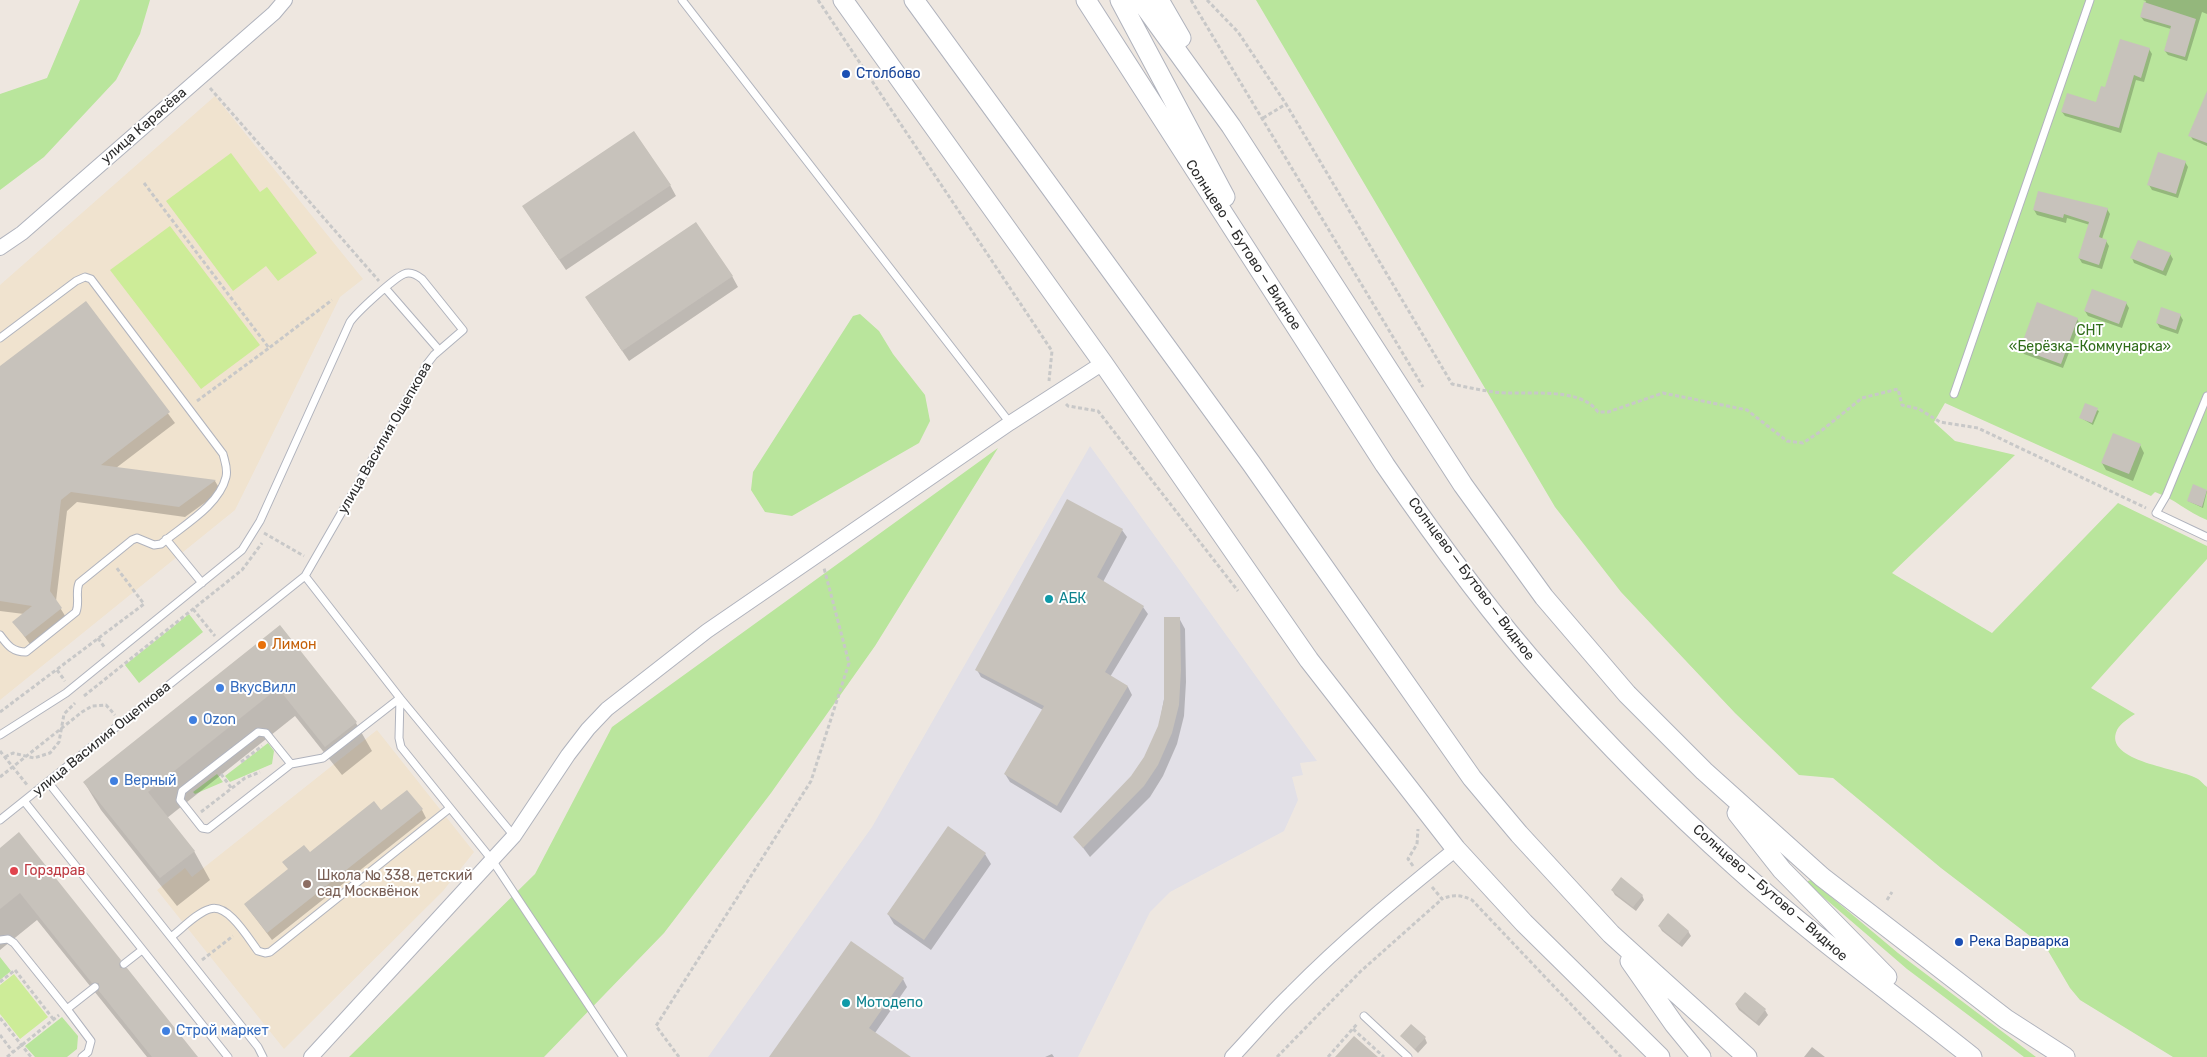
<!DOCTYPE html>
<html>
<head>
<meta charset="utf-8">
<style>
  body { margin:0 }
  canvas { display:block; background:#eee7e0 }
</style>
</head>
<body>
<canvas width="2207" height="1057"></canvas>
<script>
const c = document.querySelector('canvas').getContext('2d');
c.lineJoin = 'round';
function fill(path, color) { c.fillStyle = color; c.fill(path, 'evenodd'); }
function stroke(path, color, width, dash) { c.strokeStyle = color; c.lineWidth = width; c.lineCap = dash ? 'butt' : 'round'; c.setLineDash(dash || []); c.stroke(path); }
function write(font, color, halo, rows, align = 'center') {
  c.font = font + ' Rubik,sans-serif'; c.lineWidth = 4; c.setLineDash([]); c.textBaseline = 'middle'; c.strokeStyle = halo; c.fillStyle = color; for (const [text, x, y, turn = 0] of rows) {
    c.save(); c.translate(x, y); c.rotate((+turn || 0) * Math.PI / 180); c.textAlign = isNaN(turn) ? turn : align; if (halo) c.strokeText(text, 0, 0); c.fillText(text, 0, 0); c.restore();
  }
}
const industrial = new Path2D(`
  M1090,446L1317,761L1300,763L1303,775L1292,777L1298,800L1284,831L1170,892L1150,912L1078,1057H708L872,827Z`);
const education = new Path2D(`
  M215,96L363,279L340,297L235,510L0,700V285Z
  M377,730L474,852L443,891L284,1049L157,890L185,868L192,877Z`);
const green = new Path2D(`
  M80,0H150L140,34L116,80L44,157L0,190V94L47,78Z
  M1256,0H2207V520C2187,512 2175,499 2155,492L2151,496L1945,403L1934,422L1955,441L2015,455L1892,573L1992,633L2118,503L2207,546V559L2091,688L2135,714C2129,718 2120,724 2117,730C2102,762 2181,768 2198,779C2201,781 2204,785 2207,787V1057H2173L2080,1000L2070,988L2047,949L1941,868L1833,778L1799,775L1735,713L1621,592L1555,507Z
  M860,314L879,331L893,354L925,395L930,421L919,443L792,516L765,512L751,490L753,472L853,316Z
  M998,448L875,646L771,793L664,933L544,1057H349L535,874L612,727Z
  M189,614L203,632L139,683L125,665Z
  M268,743L274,751L272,764L230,782L225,776Z
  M217,774L223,782L195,794L193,792Z
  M1811,880L1898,953L2036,1057H2024L1907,969L1808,884V881Z
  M0,957L11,971L0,980Z
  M62,1017L78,1036L77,1049L67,1057H35L25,1046Z`);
const pitch = new Path2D(`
  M231,153L260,192L267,187L317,253L278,281L266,266L233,291L166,201Z
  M170,226L260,345L201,389L110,270Z
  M14,974L48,1017L20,1039L0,1014V985Z`);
const shadow = new Path2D(`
  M2143,0H2207V14L2202,12L2187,61L2168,55L2165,51L2171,29L2144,21L2141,17L2146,1Z
  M2149,49L2152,54L2144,82L2136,80L2121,133L2065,116L2062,112L2097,103L2106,88Z
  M2207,114V146L2193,140L2190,135Z
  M2185,162L2188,167L2178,198L2152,190L2149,185Z
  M670,185L676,196L566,270L530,217Z
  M2107,209L2110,214L2102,239L2106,241L2109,246L2102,269L2082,263L2079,258L2090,225L2067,218L2066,223L2037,215L2034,210Z
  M2170,254L2173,259L2166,276L2134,263L2132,258Z
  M732,276L738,287L629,361L593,308Z
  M86,303L175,423L116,468L215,481L221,491L185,517L77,502L67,511L56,601L67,619L32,647L14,622L24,614L0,611V368Z
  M2126,303L2129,308L2122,328L2088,316L2085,311Z
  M2180,315L2183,320L2178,334L2160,328L2157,323Z
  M2077,319L2080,324L2063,368L2024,354L2021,349Z
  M2086,405L2099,411L2093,425L2081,418Z
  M2140,445L2144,453L2133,481L2106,470L2102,463Z
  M2194,486L2207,491L2203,508L2188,501Z
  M1122,530L1127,537L1103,582L1143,607L1148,614L1110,677L1128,687L1132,695L1061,813L1010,782L1005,774L1043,710L981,677L977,670Z
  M1179,618L1185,629L1186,682L1184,716L1177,744L1163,776L1150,797L1090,857L1075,837L1132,777L1145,758L1159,726Z
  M279,627L356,723L372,751L342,775L295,716L167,818L194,851L210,880L177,906L101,810L84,782Z
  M422,810L426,818L272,940L245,904L309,854L381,812Z
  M0,849L119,960L125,969L197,1057H147L37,920L0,950Z
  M985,854L991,864L931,950L894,924L888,914Z
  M1612,890L1642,895L1644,900L1636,911L1615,895Z
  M1659,926L1688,931L1691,936L1682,947L1662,931Z
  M903,979L907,987L875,1033L904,1057H770Z
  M1736,1005L1765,1010L1768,1015L1759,1026L1739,1010Z
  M1401,1036L1425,1038L1427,1043L1418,1053Z
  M1812,1047L1825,1057H1804Z
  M1052,1054L1054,1057H1045Z`);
const building = new Path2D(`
  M2144,2L2196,19L2185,57L2164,51L2171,26L2140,17Z
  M2120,39L2150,48L2141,78L2134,75L2119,128L2061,112L2067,93L2096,102L2101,86L2105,87Z
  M2207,91V143L2188,136Z
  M634,131L671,185L559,260L522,206Z
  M2158,152L2186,161L2176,194L2147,185Z
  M2038,191L2108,208L2099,237L2107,240L2099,265L2078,258L2089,222L2064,214L2063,218L2033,210Z
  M696,222L733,276L622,351L585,297Z
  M2138,240L2171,253L2163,271L2130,258Z
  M2092,289L2127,302L2119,324L2084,311Z
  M86,301L170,412L101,465L216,480L179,507L71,492L61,500L50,591L62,608L25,637L12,622L32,606L0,601V366Z
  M2037,302L2078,318L2061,364L2020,349Z
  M2161,307L2181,314L2176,330L2156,323Z
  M2085,403L2098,408L2092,423L2079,418Z
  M2113,433L2141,444L2129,474L2101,463Z
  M2193,484L2207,490L2202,507L2187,501Z
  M1067,499L1123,529L1097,577L1144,606L1105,672L1128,686L1057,806L1004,774L1044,706L975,670Z
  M1164,617H1180L1181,670L1179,705L1172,733L1158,765L1144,786L1083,848L1073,837L1131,776L1144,757L1158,726L1164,700Z
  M280,625L357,722L325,747L278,688L148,792L195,851L160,878L83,782Z
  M407,790L423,809L267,933L244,904L288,869L282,862L304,845L310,852L374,801L381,810Z
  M948,826L986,853L924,940L887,914Z
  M19,832L121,960L119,964L120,968H127L198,1057H152L99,991V983H92L20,893L0,909V848Z
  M1621,877L1643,895L1633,907L1611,890Z
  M1668,913L1689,931L1679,943L1658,926Z
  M851,941L904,978L869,1028L911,1057H769Z
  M1745,992L1766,1009L1756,1022L1735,1004Z
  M1411,1024L1426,1037L1415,1049L1400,1036Z
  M1354,1036L1378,1057H1335Z`);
const path = new Path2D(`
  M818,0L1052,351L1049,381
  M1191,0L1423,387
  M1207,0L1238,32L1286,104
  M210,88L379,281
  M1263,118L1286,104L1452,384C1466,387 1480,390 1494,392C1524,396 1579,385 1598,412H1608L1663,393L1747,410L1787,441L1803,443L1821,431L1862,398L1898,389L1902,405L1919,409L1940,422L1978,428L2146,508
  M144,183L269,348L332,300
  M197,401L269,348
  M1066,404L1068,406L1098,411L1238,591
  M264,533L304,556
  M193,609L215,636
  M98,638L105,648
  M57,670L65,681
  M84,696L242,570L262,543
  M0,712L144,604L116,567
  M0,751L28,786
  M5,757L13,753L34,758L50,753L59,742L64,714L75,703
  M241,762L262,746
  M221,774L232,789
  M0,777L82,712L92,706L106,705L115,715
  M201,812L245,778L260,772
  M1413,866L1408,859L1417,844L1418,829
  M1432,887L1442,899C1453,894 1461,895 1472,900L1621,1057
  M1887,900L1892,892
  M202,960L233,936
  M15,970L54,1020
  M0,982L15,970
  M0,1018L31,1057
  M1353,1029L1384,1057
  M0,1035L13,1052
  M7,1057L59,1015
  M679,1057L656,1026L811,781L849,663L824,568
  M1277,1057L1361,971L1442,899
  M1328,1057L1357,1024`);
const service = new Path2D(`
  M682,0L1010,423
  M386,289L439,350
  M0,338L76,281L85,277L91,279L223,454C225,462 228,469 226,477C219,506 182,526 161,544L154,545L137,538L132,540L79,583C75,593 80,602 76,612L26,652C13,652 8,646 0,635
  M1954,394L2090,0
  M2207,396L2166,496L2156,513L2207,537
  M166,539L202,583
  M305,576L400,698L514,836
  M400,698L399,738L401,747L492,860L623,1057
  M0,735L66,693L242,550L260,521L350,322C357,312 393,279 404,274C411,271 417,275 422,279L463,330L434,355L427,364L305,576L0,820
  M291,764L266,733L258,732L182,791L180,800L202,828L208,829L291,764L323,758L400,698
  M48,782L258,1047L263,1057
  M24,801L228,1057
  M171,937C182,929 196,913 210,909C228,903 248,938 258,951L265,953L270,952L450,808
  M0,940L8,939L14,943L67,1009L95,987
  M124,964L142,950
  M67,1009L91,1041L88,1052L82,1057
  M1364,1016L1408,1057`);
const minor = new Path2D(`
  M0,248L22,233L274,13L285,0
  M311,1057L514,836L568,755L588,729L607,709L707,631L1010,423L1103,363
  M1232,1057C1252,1036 1271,1013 1292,993C1343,941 1399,895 1456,849`);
const secondary = new Path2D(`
  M843,0L1103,363L1309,660L1456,849L1524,923L1660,1057
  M914,0L1251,463L1472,778L1519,834L1611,934L1747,1057
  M1086,0L1385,465C1435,538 1487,610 1546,676C1605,743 1669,807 1736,867C1811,935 1893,994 1972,1057
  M1120,0L1225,197
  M1140,0L1231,126L1463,485L1544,597L1627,694L1704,771L1822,877L2006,1019L2065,1057
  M1159,0L1181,38
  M1737,813L1782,870L1887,977
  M1630,961L1674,1024L1701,1057`);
const markers = [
  [846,74,5,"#1a4fb4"],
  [1049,599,5,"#0f9aa8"],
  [262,645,5,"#e8710a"],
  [220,688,5,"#3f7fe0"],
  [193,720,5,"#3f7fe0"],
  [114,781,5,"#3f7fe0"],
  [14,871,5,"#e0444e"],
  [307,884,5,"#8d6e63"],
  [1959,942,5,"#1a4fb4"],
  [846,1003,5,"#0f9aa8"],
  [166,1031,5,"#3f7fe0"]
];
const transitNames = [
  ["Столбово",856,74],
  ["Река Варварка",1969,942]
];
const streetNames = [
  ["улица Карасёва",144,126,-41],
  ["Солнцево — Бутово — Видное",1243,245,57],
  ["улица Василия Ощепкова",385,438,-60],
  ["Солнцево — Бутово — Видное",1471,579,53],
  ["улица Василия Ощепкова",102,739,-39],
  ["Солнцево — Бутово — Видное",1770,893,41]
];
const parkNames = [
  ["СНТ",2090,331],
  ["«Берёзка-Коммунарка»",2090,347]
];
const cultureNames = [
  ["АБК",1059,599],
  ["Мотодепо",856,1003]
];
const foodNames = [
  ["Лимон",272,645]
];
const shopNames = [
  ["ВкусВилл",230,688],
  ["Ozon",203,720],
  ["Верный",124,781],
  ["Строй маркет",176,1031]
];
const healthNames = [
  ["Горздрав",24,871]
];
const educationNames = [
  ["Школа № 338, детский",317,876],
  ["сад Москвёнок",317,892]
];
fill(industrial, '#e2e0e7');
fill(education, '#f0e3cf');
fill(green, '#b9e59c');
fill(pitch, '#cdec98');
fill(shadow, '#0003');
fill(building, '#c7c2bb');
stroke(service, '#b0b3bd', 9);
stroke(minor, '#b0b3bd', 16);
stroke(secondary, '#b0b3bd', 21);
stroke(path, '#c8c8c8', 3, [4, 2.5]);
stroke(service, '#fff', 7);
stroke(minor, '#fff', 14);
stroke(secondary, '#fff', 19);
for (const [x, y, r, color] of markers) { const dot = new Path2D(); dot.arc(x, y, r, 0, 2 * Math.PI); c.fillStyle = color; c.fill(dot); stroke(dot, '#fff', 2); }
write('14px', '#164399', '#fff', transitNames, 'left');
write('14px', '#2d2d2d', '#fff', streetNames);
write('14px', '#306d1a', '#fff', parkNames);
write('14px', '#0d838f', '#fff', cultureNames, 'left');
write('14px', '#c56008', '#fff', foodNames, 'left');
write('14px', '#366cbe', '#fff', shopNames, 'left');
write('14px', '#be3a42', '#fff', healthNames, 'left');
write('14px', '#785e54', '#fff', educationNames, 'left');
</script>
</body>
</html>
